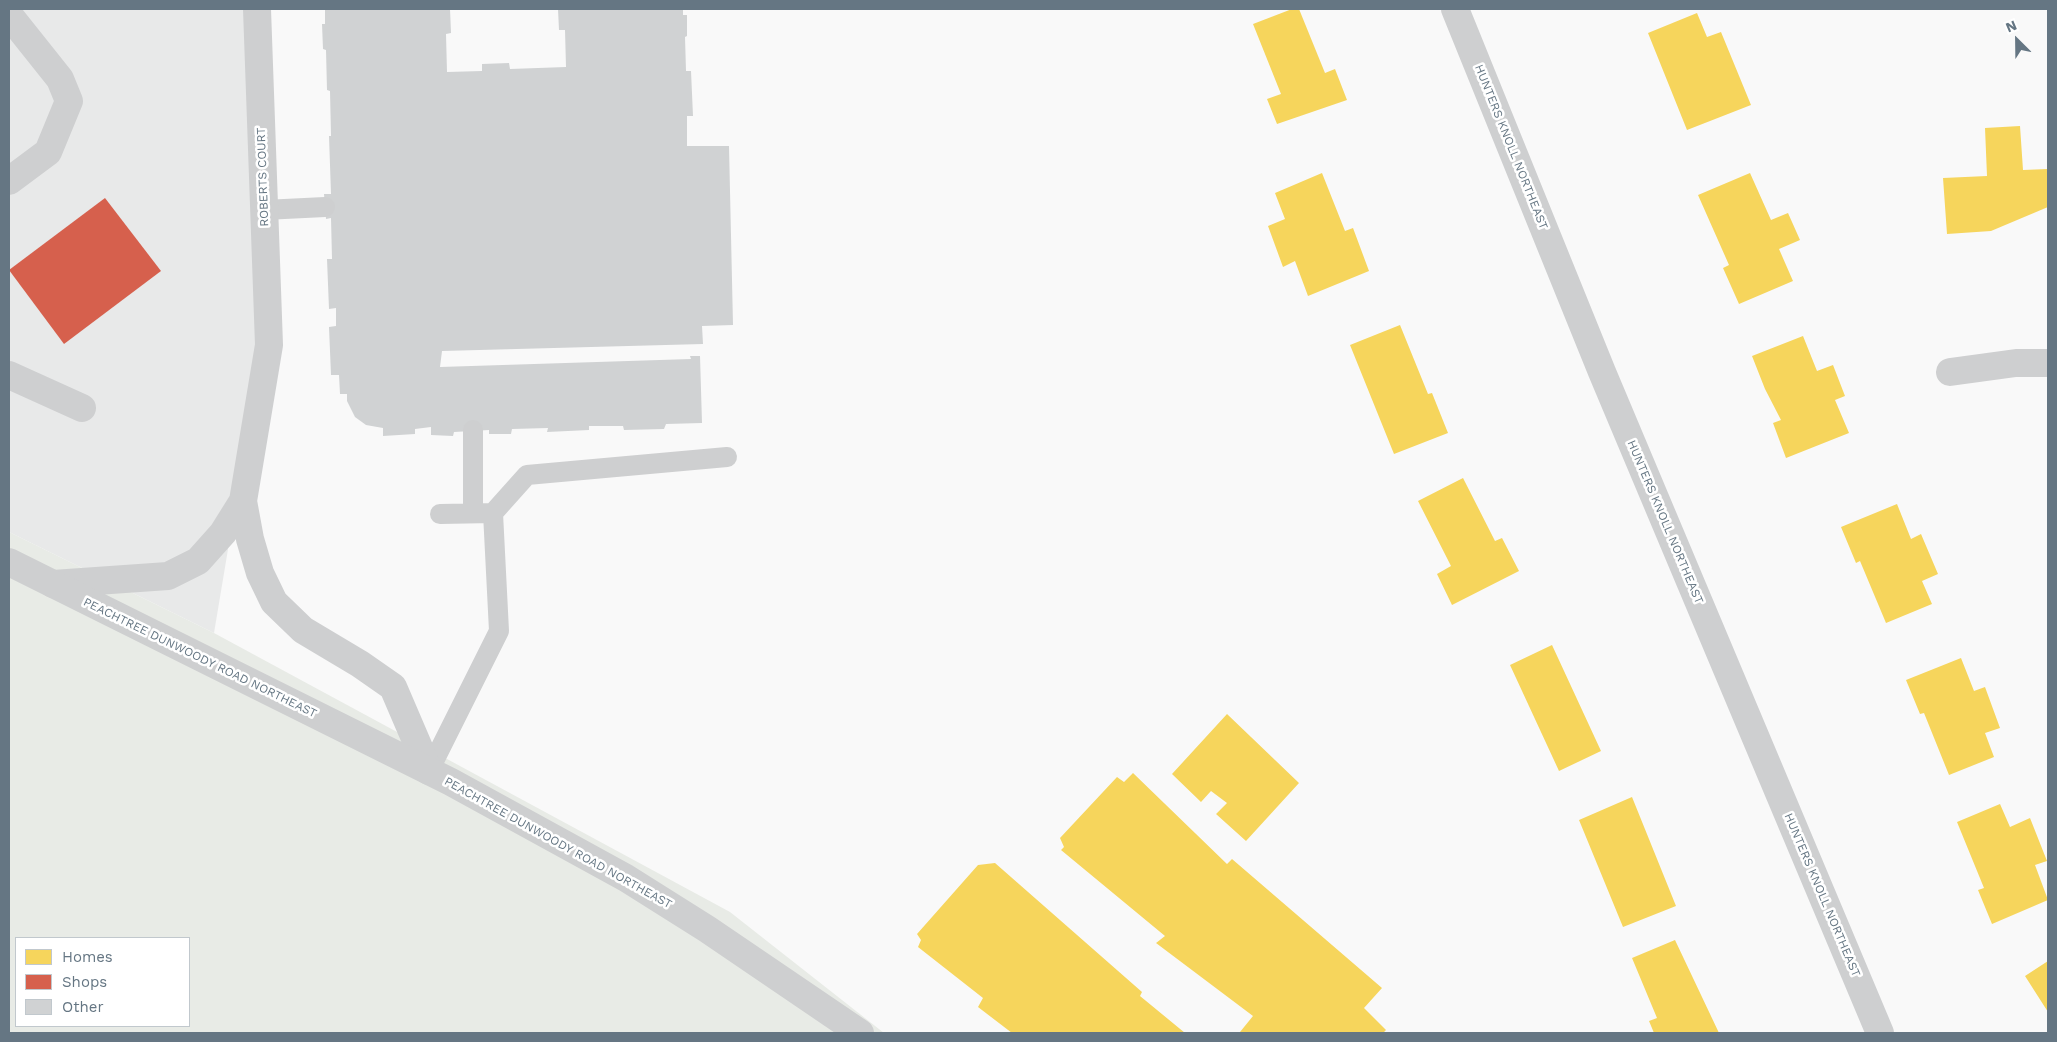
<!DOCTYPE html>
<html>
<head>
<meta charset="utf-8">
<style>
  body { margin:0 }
  #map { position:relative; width:2057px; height:1042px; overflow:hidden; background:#f9f9f9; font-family:"Work Sans",sans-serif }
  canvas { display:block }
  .frame { position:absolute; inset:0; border:10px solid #657683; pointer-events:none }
  .legend { position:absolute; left:15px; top:937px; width:175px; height:90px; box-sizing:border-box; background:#fff; border:1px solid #c1c8cd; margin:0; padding:6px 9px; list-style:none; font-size:15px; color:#657683 }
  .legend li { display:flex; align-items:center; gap:10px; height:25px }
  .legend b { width:25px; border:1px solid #c1c8cd }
  .north { position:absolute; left:1992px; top:15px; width:50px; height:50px; -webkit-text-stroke:4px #fff; paint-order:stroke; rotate:337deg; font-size:14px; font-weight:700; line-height:20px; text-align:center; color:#657683 }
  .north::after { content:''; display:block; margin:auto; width:18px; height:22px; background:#657683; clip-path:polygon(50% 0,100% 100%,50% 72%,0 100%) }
</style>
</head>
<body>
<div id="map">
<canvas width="2057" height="1042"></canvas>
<div class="frame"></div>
<ul class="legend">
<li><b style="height:14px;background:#f6d55c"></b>Homes</li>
<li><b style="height:14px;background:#d6604d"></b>Shops</li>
<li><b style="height:14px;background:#d0d2d3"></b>Other</li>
</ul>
<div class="north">N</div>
</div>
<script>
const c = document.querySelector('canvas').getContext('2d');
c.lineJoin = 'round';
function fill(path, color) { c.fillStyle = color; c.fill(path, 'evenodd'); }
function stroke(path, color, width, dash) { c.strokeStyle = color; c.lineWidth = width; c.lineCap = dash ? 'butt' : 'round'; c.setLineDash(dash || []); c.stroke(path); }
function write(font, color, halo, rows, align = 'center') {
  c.font = font + ' "Work Sans",sans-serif'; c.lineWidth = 5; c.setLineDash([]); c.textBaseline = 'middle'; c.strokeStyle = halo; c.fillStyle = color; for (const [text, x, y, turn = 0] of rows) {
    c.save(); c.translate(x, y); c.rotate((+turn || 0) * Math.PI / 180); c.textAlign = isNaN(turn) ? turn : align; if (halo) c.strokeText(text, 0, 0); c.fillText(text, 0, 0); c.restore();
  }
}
const built = new Path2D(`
  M9,9H271L263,340L214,633L9,532Z`);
const green = new Path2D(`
  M9,532L214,633L730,912L884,1033H9ZM16,938H189V1026H16Z`);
const homes = new Path2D(`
  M1292,9H1299L1325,73L1335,69L1347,100L1277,124L1267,99L1281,94L1253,24Z
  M1697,13L1707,37L1721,32L1751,105L1687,130L1648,33Z
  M2020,126L2023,170L2048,169V207L1991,231L1947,234L1943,178L1987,176L1985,128Z
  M1322,173L1345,231L1353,228L1369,271L1308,296L1295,261L1283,267L1268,226L1285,219L1275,193Z
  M1750,173L1771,220L1788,213L1800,240L1779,249L1793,281L1739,304L1723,268L1729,265L1698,195Z
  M1400,325L1428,394L1432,393L1448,433L1394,454L1350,345Z
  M1803,336L1817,371L1833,365L1845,396L1835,400L1849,433L1786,458L1773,423L1781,420L1765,389L1752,356Z
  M1463,478L1495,541L1502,538L1519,571L1452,605L1437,574L1451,566L1418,501Z
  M1897,504L1911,539L1921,534L1938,574L1922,581L1932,604L1886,623L1860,561L1856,563L1841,527Z
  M1552,645L1601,751L1559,771L1510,665Z
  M1961,658L1974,691L1985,687L2000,728L1985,733L1994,757L1949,775L1924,713L1920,714L1906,680Z
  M1227,714L1299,783L1246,841L1216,814L1227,803L1211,791L1201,802L1172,774Z
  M1133,773L1227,864L1232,859L1382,988L1364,1008L1386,1030L1383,1033H1242L1240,1032L1253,1016L1156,943L1165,936L1061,850L1064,847L1060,838L1117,777L1124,782Z
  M1632,797L1676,906L1623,927L1579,820Z
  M2000,804L2010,827L2030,818L2047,861L2035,865L2048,900L1992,924L1978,890L1984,888L1957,822Z
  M995,863L1142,992L1140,996L1185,1033H1012L978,1007L983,998L918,947L921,940L917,934L978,865Z
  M1675,940L1719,1033H1654L1649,1021L1657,1018L1632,958Z
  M2048,961V1012L2025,976Z`);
const shops = new Path2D(`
  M105,198L161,271L64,344L9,270Z`);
const building = new Path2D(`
  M325,9H450L451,33L446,34L447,72L482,71V64L509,63L510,69L566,67L565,30H559L558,9H683V15H687V36L685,37L686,71H691L693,116H687V146H729L733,325L702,326L703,344L442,351L440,367L691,359L690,356H700L702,423L666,424L664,429L624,430L623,426H589V430L547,432L548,428L512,429L511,434H489V430L454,432L453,436L431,435V427L415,429V434L383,436V428L366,425L355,417L347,401V394H340L339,375H331L329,327L336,326V308L329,309L327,259H332L331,218L326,219L324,194H331L329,136H331L330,91L327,90L326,50L323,49L322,24H325Z`);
const service = new Path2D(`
  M264,210L325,207
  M473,430V512
  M493,513L527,475L727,457
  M429,771L499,631L493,513L440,514`);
const minor = new Path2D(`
  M1455,9L1602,372L1880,1033
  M9,15L60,79L69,101L48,152L9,181
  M1950,372L2016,363H2048
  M9,375L82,408
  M243,501L269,345L257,9
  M53,584L168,576L198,561L223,533L243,501L250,539L260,573L274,602L303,630L360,664L393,687L429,771`);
const tertiary = new Path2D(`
  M9,562L451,782L626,878L707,929L860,1033`);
const streetNames = [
  ["HUNTERS KNOLL NORTHEAST",1511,147,68],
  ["ROBERTS COURT",263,177,-92],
  ["HUNTERS KNOLL NORTHEAST",1665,522,67],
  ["PEACHTREE DUNWOODY ROAD NORTHEAST",200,658,26],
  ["PEACHTREE DUNWOODY ROAD NORTHEAST",558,843,29],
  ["HUNTERS KNOLL NORTHEAST",1822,895,67]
];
fill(built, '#e8e9e9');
fill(green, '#e8ebe6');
fill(homes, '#f6d55c');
fill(shops, '#d6604d');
fill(building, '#d0d2d3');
stroke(service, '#cecfd0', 20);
stroke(minor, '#cecfd0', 28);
stroke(tertiary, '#cecfd0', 28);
write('12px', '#657683', '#fff', streetNames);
</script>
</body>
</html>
